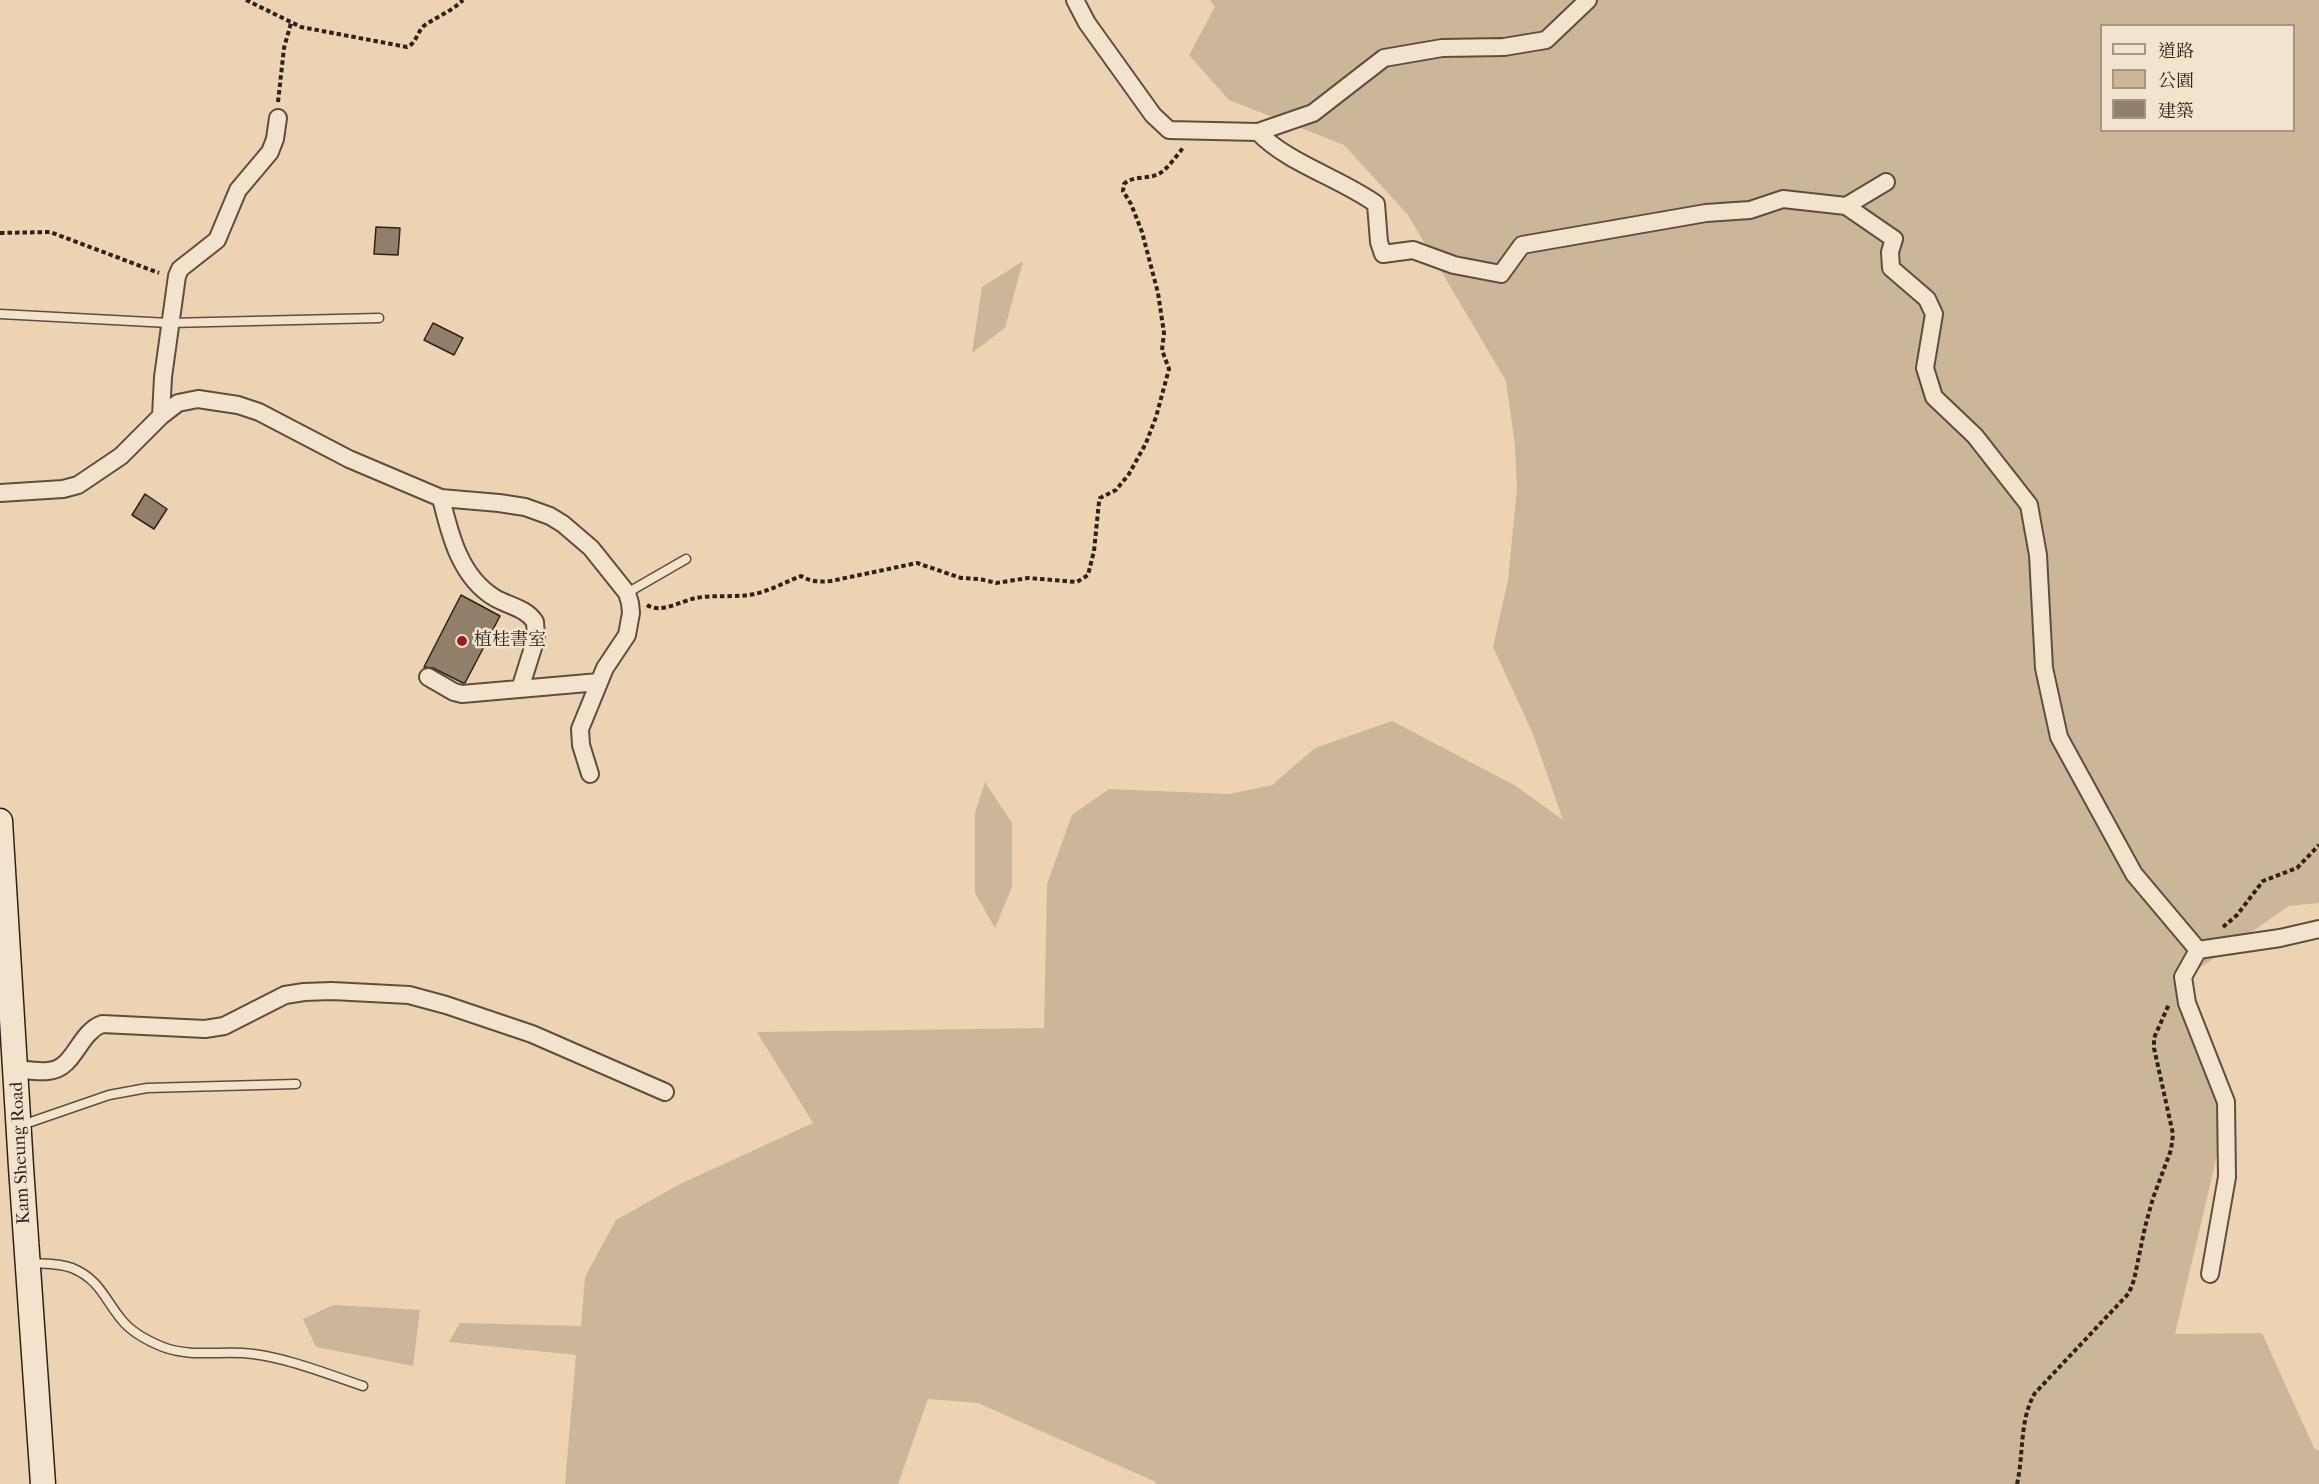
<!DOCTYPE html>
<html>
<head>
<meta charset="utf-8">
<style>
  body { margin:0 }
  #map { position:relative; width:2319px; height:1484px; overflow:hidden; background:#ecd4b2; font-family:"IM FELL French Canon","Noto Serif TC",serif }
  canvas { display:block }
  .legend { position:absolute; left:2100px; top:24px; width:195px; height:108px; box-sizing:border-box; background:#f3e3cd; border:2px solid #a49685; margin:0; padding:8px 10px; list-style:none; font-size:18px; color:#2e2219 }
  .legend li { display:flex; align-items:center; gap:12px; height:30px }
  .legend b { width:30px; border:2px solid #a49685 }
</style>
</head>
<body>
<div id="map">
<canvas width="2319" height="1484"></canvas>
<ul class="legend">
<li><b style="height:8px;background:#f3e3cd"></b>道路</li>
<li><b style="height:16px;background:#ccb698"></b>公園</li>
<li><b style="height:16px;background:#917f69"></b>建築</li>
</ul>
</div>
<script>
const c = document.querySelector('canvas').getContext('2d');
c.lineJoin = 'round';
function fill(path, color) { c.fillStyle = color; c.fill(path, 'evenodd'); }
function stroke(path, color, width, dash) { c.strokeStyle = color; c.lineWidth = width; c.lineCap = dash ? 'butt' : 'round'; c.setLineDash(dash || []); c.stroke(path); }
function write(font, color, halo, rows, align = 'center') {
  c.font = font + ' "IM FELL French Canon","Noto Serif TC",serif'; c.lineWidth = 5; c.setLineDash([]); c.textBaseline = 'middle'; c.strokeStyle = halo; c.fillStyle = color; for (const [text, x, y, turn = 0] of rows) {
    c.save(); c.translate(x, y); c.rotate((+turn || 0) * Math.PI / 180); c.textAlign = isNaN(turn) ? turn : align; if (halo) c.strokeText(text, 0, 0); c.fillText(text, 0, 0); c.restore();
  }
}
const green = new Path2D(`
  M1210,0H2319V903L2289,906L2191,974L2223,1130L2175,1334L2262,1333L2314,1448L2319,1451V1484H1155L1156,1482L978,1403L928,1399L898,1484H565L576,1355L449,1342L460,1323L581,1326L585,1277L616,1220L678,1185L813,1123L757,1032L1044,1028L1047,884L1072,815L1109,789L1229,794L1272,785L1315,748L1392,721L1516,786L1563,820L1533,734L1493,647L1508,580L1517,488L1515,446L1506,381L1408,215L1344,145L1229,100L1189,55L1215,7ZM2102,26H2294V130H2102Z
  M1023,261L1005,328L972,353L982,287Z
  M985,782L1012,823V887L995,928L975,893V813Z
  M333,1305L420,1310L413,1366L316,1347L303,1319Z`);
const building = new Path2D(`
  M376,227L400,228L398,255L374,254Z
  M433,323L463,338L454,355L424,340Z
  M145,494L167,509L154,529L132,515Z
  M461,595L500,616L465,683H463L433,668L424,667Z`);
const path = new Path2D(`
  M246,0L301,27L407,47C417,43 417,31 425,25C438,16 452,11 463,0
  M278,102L284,48L291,23
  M0,233L50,232L159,273
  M647,605C661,614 681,601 696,598C718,594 741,599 762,592C775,588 788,581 801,576C811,582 819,582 831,581L917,563L961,578L980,579L996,583L1028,578L1077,582L1088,575L1094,551L1099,502L1100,498L1116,490L1129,474L1146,443L1156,417L1169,369L1162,350L1164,333L1158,293L1142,232L1131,204L1123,191L1124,184C1132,176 1146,179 1156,175C1166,172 1176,156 1183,148
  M2223,927L2237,915L2263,881L2297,868L2319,845
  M2017,1484C2024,1454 2019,1420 2035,1393L2129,1293L2134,1280L2145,1227L2153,1198L2171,1150L2173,1134L2154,1048V1038L2169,1004`);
const lane = new Path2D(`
  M0,314L169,323L379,318
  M627,593L686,559
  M22,1125L109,1095L147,1088L296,1084
  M31,1263C44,1264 59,1263 72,1268C99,1279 104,1298 121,1319C131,1332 148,1341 163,1347C192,1358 224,1350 253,1354C291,1359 327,1374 363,1386`);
const street = new Path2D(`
  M1075,0L1087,23L1153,115L1169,130L1258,132C1287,163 1340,178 1376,204L1379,242L1383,254L1413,250L1454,265L1501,274L1522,245L1706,213L1750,210L1783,199L1846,206L1894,239L1890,252L1891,268L1927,299L1934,314L1925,368L1934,397L1975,436L2029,505L2038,555L2044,668L2059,737L2134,874L2198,950L2280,938L2319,929
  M1258,132L1313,113L1384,58L1442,48L1504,47L1546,40L1588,0
  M1846,206L1886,182
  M161,416L163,377L177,276L180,269L217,240L238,190L270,152L275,139L278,118
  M0,493L63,489L78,485L121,456L161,416L178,403L198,399L238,405L259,412L349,459L441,498L499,503L525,507L550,516L563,524L591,548L627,593L630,603L631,613L627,635L605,668L580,729L581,745L590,774
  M441,498C450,535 460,577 495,598C509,606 526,608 535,622L536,638L520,689
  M428,677L454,692L462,694L599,682
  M2198,950L2183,977L2187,1003L2226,1102L2227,1177L2210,1274
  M16,1069C26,1070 38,1072 48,1071C75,1069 78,1033 102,1024L205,1029L224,1026L285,995L304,992L332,991L409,995L446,1005L532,1034L665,1092`);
const secondary = new Path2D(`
  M0,821L21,1167L43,1484`);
const markers = [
  [462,641,6,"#8f2418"]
];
const poiNames = [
  ["植桂書室",474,641]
];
const streetNames = [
  ["Kam Sheung Road",21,1153,-93]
];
fill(green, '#ccb698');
fill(building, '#917f69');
stroke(building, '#2e2219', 1.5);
stroke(lane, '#5e4e3f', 11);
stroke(street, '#5e4e3f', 20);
stroke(secondary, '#2e2219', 27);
stroke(path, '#2e2219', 4, [4.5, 3]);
stroke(lane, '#f3e3cd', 8);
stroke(street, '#f3e3cd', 16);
stroke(secondary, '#f3e3cd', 24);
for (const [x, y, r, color] of markers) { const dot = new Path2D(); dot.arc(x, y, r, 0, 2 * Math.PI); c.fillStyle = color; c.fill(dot); stroke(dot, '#f3e3cd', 2); }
write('18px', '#2e2219', '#f3e3cd', poiNames, 'left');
write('18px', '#2e2219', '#f3e3cd', streetNames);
</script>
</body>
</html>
